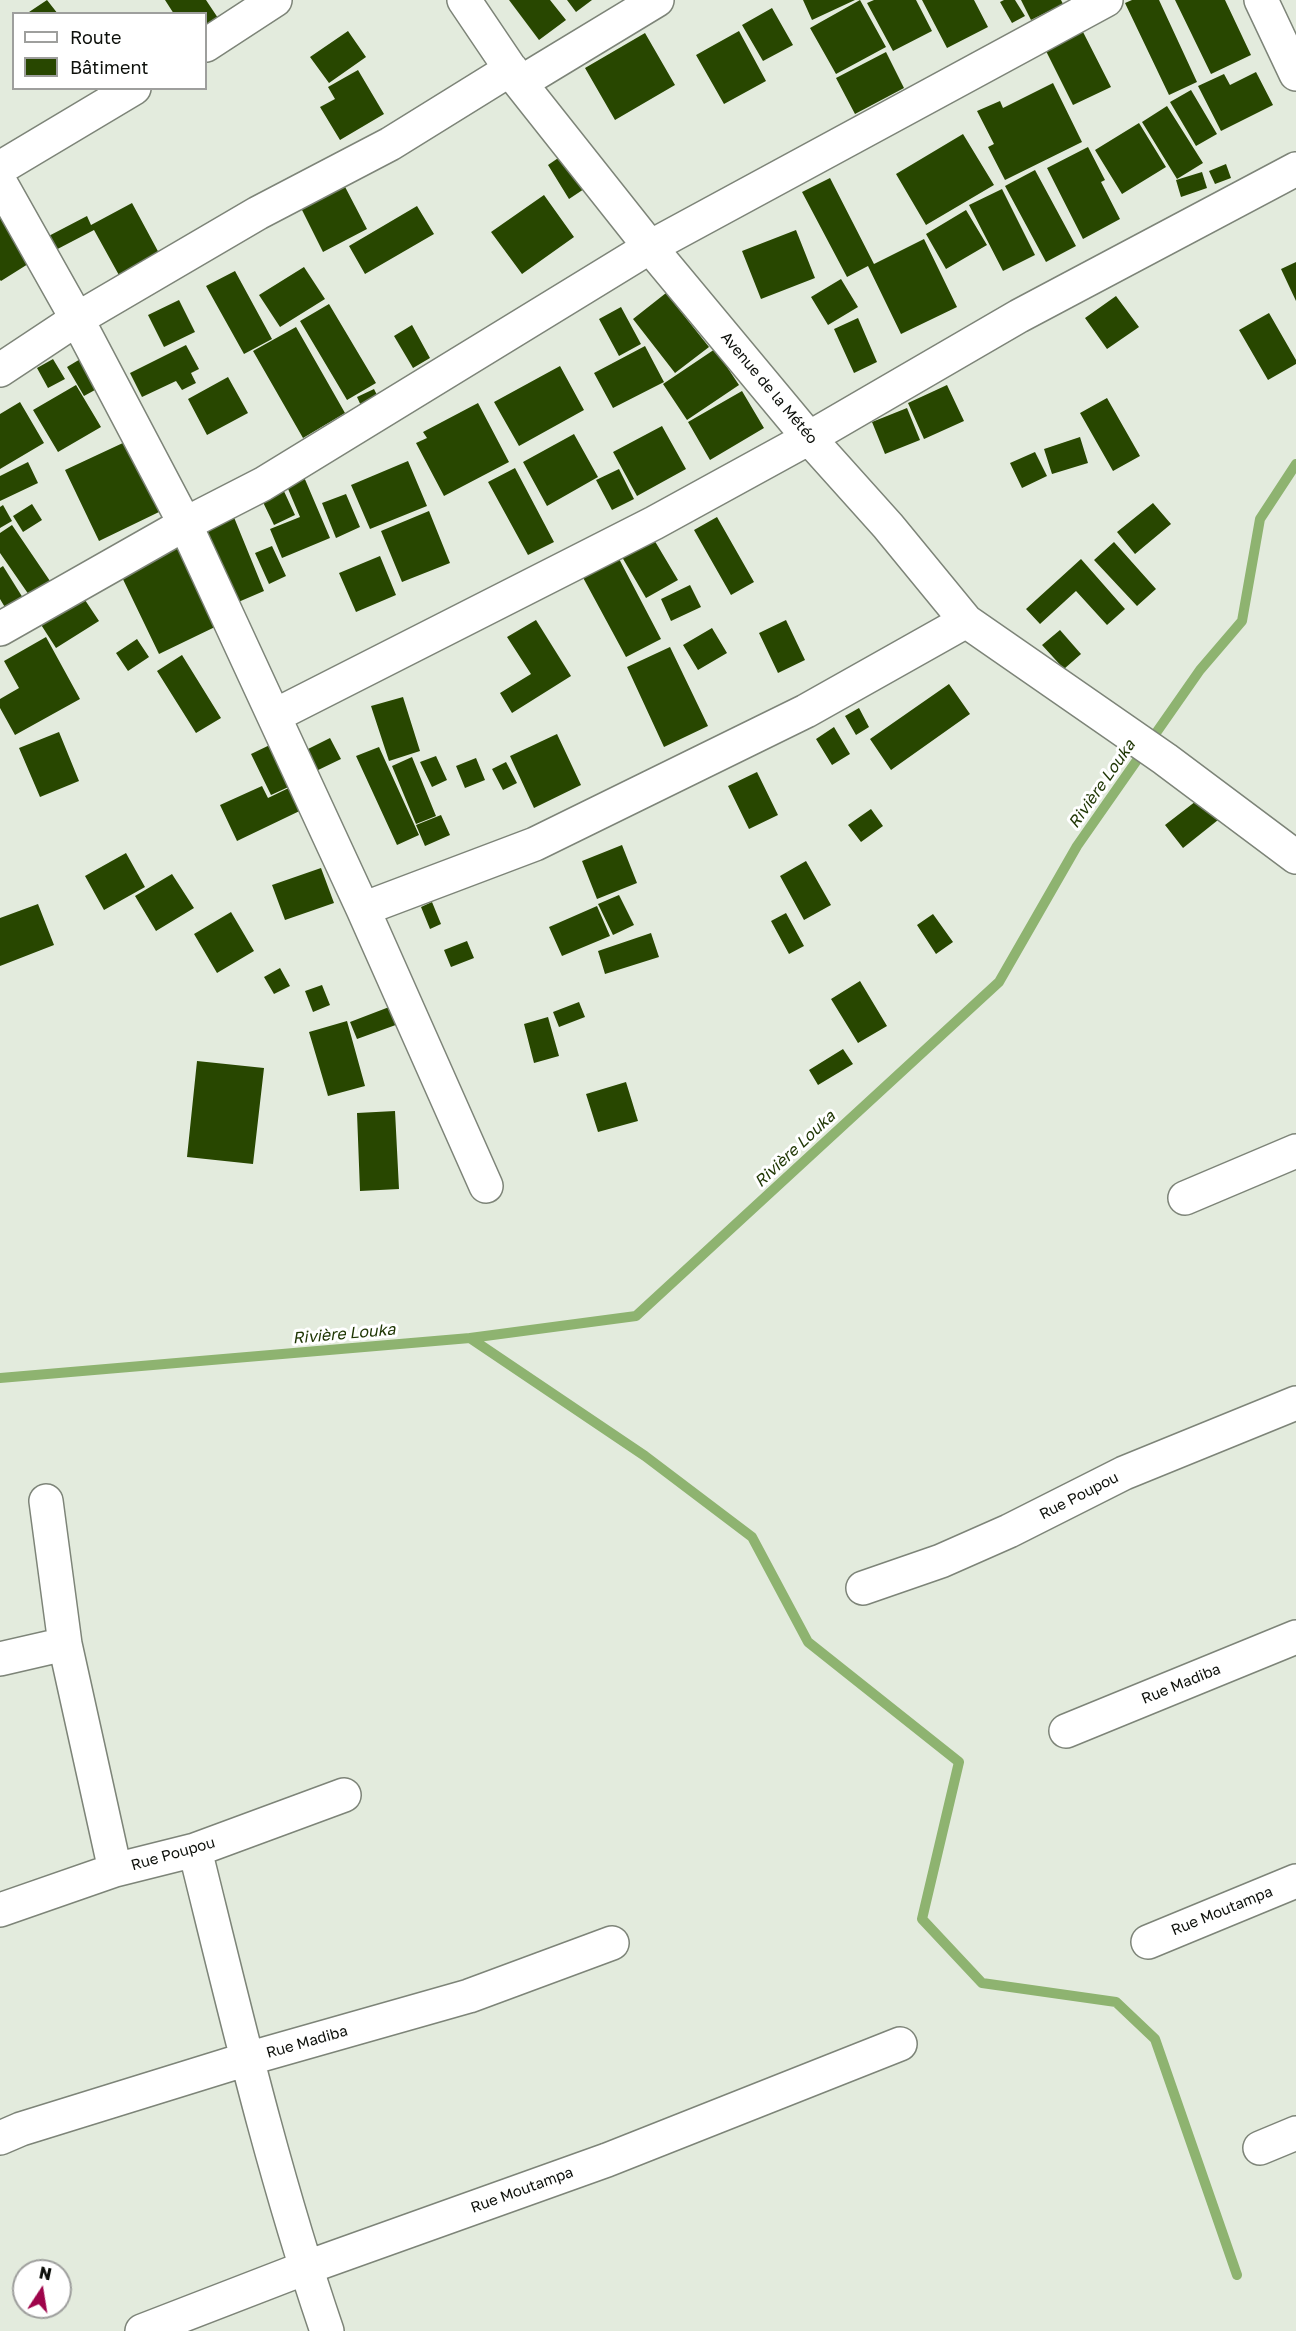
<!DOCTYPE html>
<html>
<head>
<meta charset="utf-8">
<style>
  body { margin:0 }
  #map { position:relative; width:1296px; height:2331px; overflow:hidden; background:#e3ebdd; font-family:"Golos Text",sans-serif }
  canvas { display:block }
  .legend { position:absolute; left:12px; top:12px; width:195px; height:78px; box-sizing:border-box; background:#fff; border:2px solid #9e9f9d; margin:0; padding:8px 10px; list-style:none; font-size:18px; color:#0d100b }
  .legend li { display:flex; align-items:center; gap:12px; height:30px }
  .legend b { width:30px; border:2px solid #9e9f9d }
  .north { position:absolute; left:12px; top:2259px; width:60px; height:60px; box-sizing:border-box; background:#fff; border:2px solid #9e9f9d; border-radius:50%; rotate:12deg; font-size:16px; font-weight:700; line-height:24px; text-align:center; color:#0d100b }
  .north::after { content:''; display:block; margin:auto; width:21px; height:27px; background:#9e044a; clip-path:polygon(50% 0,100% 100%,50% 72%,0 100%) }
</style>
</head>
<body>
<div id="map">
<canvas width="1296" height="2331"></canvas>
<ul class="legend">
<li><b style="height:8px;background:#fff"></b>Route</li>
<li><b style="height:16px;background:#284700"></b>Bâtiment</li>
</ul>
<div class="north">N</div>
</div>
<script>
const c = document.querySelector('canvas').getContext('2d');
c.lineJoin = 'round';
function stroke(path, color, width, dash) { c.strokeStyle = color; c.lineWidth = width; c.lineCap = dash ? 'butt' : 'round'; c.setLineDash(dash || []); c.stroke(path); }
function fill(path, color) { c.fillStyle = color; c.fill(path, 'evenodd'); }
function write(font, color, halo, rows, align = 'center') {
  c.font = font + ' "Golos Text",sans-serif'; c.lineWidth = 6; c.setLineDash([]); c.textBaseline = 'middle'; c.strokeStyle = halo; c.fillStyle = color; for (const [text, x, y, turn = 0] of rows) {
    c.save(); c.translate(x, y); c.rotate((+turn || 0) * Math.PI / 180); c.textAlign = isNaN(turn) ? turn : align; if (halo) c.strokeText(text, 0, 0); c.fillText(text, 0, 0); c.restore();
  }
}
const stream = new Path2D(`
  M470,1338L645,1456L752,1537L808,1642L959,1762L922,1919L982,1983L1116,2002L1155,2039L1237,2275
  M0,1378L470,1338L636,1316L999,982L1077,846L1200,670L1242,621L1260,519L1296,464`);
const building = new Path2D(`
  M47,0L58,14H26Z
  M165,0H206L218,18L206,26V14H174Z
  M509,0H550L566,20L539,40Z
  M567,0H592L576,12Z
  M803,0H855L812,20Z
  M860,0L886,47L836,74L810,28Z
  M874,0H916L932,31L893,51L867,3Z
  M922,0H974L988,27L947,48Z
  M1004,0H1015L1025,16L1012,23L1000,2Z
  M1021,0H1061L1063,4L1031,20Z
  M1132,0H1159L1197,82L1169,95L1125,3Z
  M1175,0H1225L1251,55L1211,74Z
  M772,8L793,45L763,61L742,25Z
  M1082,30L1111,87L1073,105L1045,49Z
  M348,31L366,57L329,83L310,57Z
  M739,31L766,81L724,104L696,55Z
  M645,33L675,85L615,120L585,68Z
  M886,52L904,88L855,114L836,78Z
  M358,70L384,114L340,140L320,107L335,99L328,87Z
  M1256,72L1273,105L1221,131L1198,86L1224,74L1230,85Z
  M1053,83L1082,142L1005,180L988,147L994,144L977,111L1000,101L1003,108Z
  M1191,90L1217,134L1196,146L1170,102Z
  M1167,106L1203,163L1177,179L1142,122Z
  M1139,123L1166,167L1122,194L1095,150Z
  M963,134L994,185L926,225L896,174Z
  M1088,147L1105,180L1101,182L1120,219L1083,239L1047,168Z
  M564,154L587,187L569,199L548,165Z
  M1226,164L1231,178L1215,184L1209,171Z
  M1035,170L1076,246L1046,262L1005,186Z
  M1202,172L1207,188L1181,197L1176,180Z
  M830,178L874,264L924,239L957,307L901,334L868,266L847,277L802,192Z
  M342,181L367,229L323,252L298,202Z
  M1002,189L1035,255L1003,271L969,205Z
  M544,195L574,237L522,274L491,232Z
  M132,203L160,255L120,277L94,230L48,254L41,240L87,216L91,225Z
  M0,204L36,259L1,281L0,280Z
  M417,206L434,234L365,274L349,246Z
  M966,210L987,245L946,269L926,234Z
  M796,230L815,278L761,299L742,251Z
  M1296,262V301L1281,269Z
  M304,267L325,299L280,327L259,295Z
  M235,271L272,339L244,354L206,286Z
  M841,279L858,307L828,325L811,297Z
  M666,293L709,347L675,373L633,319Z
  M1116,296L1139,327L1107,349L1085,318Z
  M179,300L195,332L164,347L148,315Z
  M329,304L376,383L347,400L300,321Z
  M621,307L641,344L619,356L599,319Z
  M1269,313L1296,360V364L1268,380L1239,330Z
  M858,318L877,362L854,373L834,329Z
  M412,325L430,358L413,368L394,336Z
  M296,327L345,413L303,438L253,351Z
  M186,345L199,369L191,373L196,383L182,390L176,381L142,397L130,373Z
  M645,346L664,382L613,408L594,373Z
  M715,349L739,385L687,420L663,384Z
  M87,355L104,385L84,396L67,367Z
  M53,359L65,379L48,388L37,368Z
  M560,366L584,410L519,446L494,402Z
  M228,377L248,413L207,435L188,399Z
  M76,385L101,427L58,452L33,410Z
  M947,385L964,421L924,439L908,403Z
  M374,389L380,401L363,410L357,397Z
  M742,391L764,428L710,460L688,422Z
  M1107,398L1140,456L1113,471L1080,413Z
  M20,402L44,443L0,469V414Z
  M478,403L509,462L444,496L416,443L427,438L423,432Z
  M907,408L920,440L885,454L872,422Z
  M662,426L686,469L637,496L613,452Z
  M574,434L598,477L547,506L523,462Z
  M1080,437L1088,463L1052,474L1044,449Z
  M125,442L159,512L99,541L65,470Z
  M1035,452L1047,476L1022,488L1010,463Z
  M408,461L427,506L370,529L351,485Z
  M28,462L38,483L0,501V476Z
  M515,468L554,542L528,555L488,482Z
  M619,469L634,499L612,510L596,480Z
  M304,477L330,538L282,558L270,529L300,517L286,484Z
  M282,487L295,515L274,525L260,496Z
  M346,494L360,527L336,538L322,503Z
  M1153,503L1171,524L1135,554L1117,532Z
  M32,504L42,520L23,532L13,516Z
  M3,505L12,521L0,528V507Z
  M231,510L264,591L236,603L203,521Z
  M429,511L450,563L402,582L381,531Z
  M717,517L754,582L731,595L694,530Z
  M12,525L50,581L29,595L0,553V533Z
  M653,538L678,580L646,598L622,557Z
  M1114,542L1156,589L1137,606L1094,560Z
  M177,544L217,626L159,654L119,571Z
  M272,546L286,576L269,584L255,553Z
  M616,553L661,639L626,657L580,572Z
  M380,556L396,595L356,612L339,573Z
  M1081,559L1125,609L1107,625L1076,591L1040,624L1026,609Z
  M3,566L23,598L6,609L0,599V568Z
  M690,585L701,607L671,621L661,599Z
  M81,594L99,621L56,648L38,620Z
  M536,620L571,676L512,713L500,693L531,674L507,637Z
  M786,620L805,660L778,673L759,633Z
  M712,628L727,653L698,670L683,645Z
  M1060,630L1081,654L1064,669L1042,645Z
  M46,637L80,699L15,735L0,708V699L19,688L4,661Z
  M137,639L149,657L128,671L116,653Z
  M670,647L708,726L664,747L627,667Z
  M182,655L221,718L196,733L157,671Z
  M949,684L970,714L891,770L870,739Z
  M403,697L420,751L389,761L371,706Z
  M859,708L869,727L856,735L845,716Z
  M834,727L850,754L832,765L816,739Z
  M59,732L79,781L40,797L19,748Z
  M557,734L581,785L534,808L510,756Z
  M330,738L341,759L314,772L304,751Z
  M274,743L295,784L271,795L251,754Z
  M379,747L419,835L397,845L356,756Z
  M436,756L447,780L432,787L420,762Z
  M412,757L436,816L416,824L392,766Z
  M476,758L485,780L465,788L456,766Z
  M506,762L517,783L503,790L492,769Z
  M757,772L778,815L749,829L728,786Z
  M299,783L310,806L237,841L220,805L262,786L268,798Z
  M1200,798L1218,820L1183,848L1165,825Z
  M871,809L883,826L861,842L848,825Z
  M441,815L450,835L425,846L416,825Z
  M622,845L637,883L597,899L582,861Z
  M126,853L145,887L104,910L85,876Z
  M806,861L831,905L804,920L780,876Z
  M321,868L334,903L285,920L272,885Z
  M172,874L194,908L156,931L135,896Z
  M619,895L634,925L613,935L598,904Z
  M432,902L441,924L430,929L421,907Z
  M38,904L54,945L0,966V918Z
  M597,906L610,936L562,956L549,927Z
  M231,912L254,951L217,973L194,934Z
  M786,913L804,946L789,954L771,921Z
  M933,914L953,942L936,954L917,925Z
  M651,933L659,957L605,974L598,951Z
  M467,941L474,958L451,967L444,950Z
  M280,968L290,986L274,994L264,977Z
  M860,981L887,1026L858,1043L831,999Z
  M322,985L330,1005L313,1012L305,991Z
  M579,1002L585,1017L559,1027L553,1012Z
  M397,1004L404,1022L357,1039L350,1022Z
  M548,1017L559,1056L534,1063L524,1024Z
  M347,1021L365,1086L328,1096L309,1032Z
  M843,1049L853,1064L818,1085L809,1070Z
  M197,1061L264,1068L253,1164L187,1157Z
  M626,1082L638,1121L598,1132L586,1094Z
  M395,1111L399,1189L360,1191L357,1113Z`);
const street = new Path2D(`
  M464,0L520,83L650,247L809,438L888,526L966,621L1165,759L1296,857
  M1261,0L1296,74
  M206,45L275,0
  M520,83L657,0
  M0,168L134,88
  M0,182L77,319L185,524L363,909L486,1186
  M0,370L77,319L258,213L390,144L511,69
  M0,629L185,524L263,484L650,247L1106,0
  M274,716L654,523L809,438L1019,316L1296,169
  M363,909L535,844L806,711L966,621
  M1185,1198L1296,1151
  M46,1501L65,1644L115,1870
  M863,1588L941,1561L1009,1531L1124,1473L1296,1403
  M0,1659L65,1644
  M1066,1731L1296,1637
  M195,1850C235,2011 273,2174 327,2331
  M0,1910L115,1870L195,1850L344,1795
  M1148,1942L1296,1881
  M0,2138L21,2129L247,2059L469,1996L612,1943
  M1260,2148L1296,2133
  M142,2331L305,2268L607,2160L900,2044`);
const streetNames = [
  ["Avenue de la Météo",769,388,50],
  ["Rue Poupou",1079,1496,-27],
  ["Rue Madiba",1181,1684,-22],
  ["Rue Poupou",173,1854,-16],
  ["Rue Moutampa",1222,1911,-22],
  ["Rue Madiba",307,2042,-16],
  ["Rue Moutampa",522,2190,-20]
];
const waterNames = [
  ["Rivière Louka",1102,784,-55],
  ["Rivière Louka",795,1149,-43],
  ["Rivière Louka",344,1334,-5]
];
stroke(stream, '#8eb370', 10);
fill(building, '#284700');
stroke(street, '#7d8478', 36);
stroke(street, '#fff', 33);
write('15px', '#0d100b', '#fff', streetNames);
write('italic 16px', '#203705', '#fff', waterNames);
</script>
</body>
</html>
